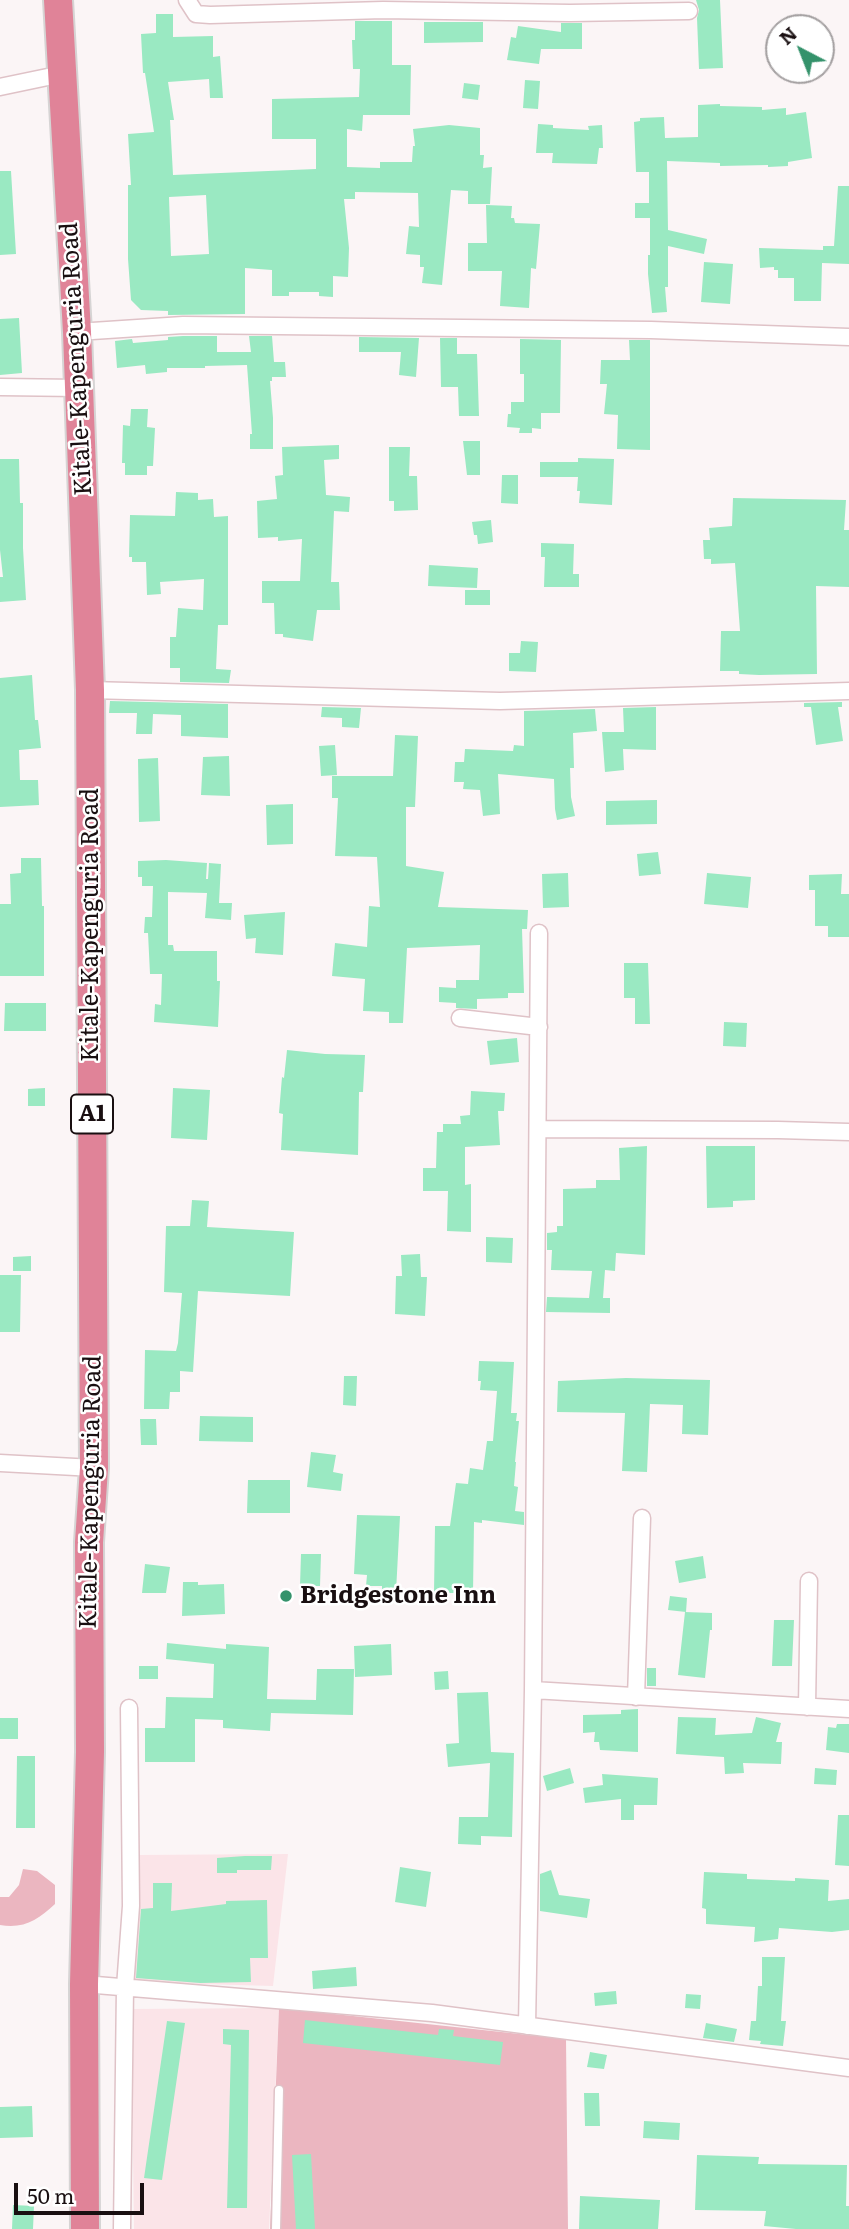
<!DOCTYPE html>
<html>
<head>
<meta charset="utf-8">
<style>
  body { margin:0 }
  #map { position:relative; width:849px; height:2229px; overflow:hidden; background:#fbf5f6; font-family:Literata,serif }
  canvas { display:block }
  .north { position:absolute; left:765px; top:14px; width:70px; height:70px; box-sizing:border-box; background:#fff; border:2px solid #a39fa0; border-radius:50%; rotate:318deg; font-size:19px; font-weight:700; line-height:28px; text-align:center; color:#190f11 }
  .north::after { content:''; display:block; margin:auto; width:24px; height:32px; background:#34926b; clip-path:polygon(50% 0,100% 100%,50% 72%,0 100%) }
  .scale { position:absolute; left:14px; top:2183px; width:130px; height:32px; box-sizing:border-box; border:4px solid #190f11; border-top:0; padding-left:9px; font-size:21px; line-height:24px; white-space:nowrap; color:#190f11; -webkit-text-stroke:5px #fff; paint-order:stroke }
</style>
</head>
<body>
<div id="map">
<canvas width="849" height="2229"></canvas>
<div class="north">N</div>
<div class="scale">50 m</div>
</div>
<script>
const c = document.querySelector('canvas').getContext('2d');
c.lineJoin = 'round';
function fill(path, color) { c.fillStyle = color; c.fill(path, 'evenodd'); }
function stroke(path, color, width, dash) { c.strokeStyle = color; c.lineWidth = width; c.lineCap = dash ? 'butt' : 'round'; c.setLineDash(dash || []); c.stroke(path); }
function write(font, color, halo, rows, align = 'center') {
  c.font = font + ' Literata,serif'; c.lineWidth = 5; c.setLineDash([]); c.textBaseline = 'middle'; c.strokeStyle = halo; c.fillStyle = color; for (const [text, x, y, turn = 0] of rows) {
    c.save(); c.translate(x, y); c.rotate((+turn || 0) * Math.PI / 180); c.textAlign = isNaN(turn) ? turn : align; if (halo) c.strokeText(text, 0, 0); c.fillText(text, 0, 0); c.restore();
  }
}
const built = new Path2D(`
  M288,1854L273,1986L131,1982L139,1855Z
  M279,2008L269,2229H134L131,2009Z`);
const green = new Path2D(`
  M23,1869L37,1871L55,1885V1904C38,1920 24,1929 0,1925V1897H9L19,1885Z
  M279,2008L566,2039L568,2229H270Z`);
const building = new Path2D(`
  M696,0H720L723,68L699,69L697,18L699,10Z
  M156,14H173V37L213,36V57L220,56L223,98H210L209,79L168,82L174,120H170L173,175L316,169V139H272V99L359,97L360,69H353L352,40H355V21H392V65H411L410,115H363L362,131L347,129V167L380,168V162H412L413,146H415L413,129L449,125L480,128V155H484L483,168L492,167L490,204H468V191L451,190L442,285L422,283L424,267H420V255L406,254L409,226L419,227L418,193L355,192V199H344L349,248L348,277L333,276V297L319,296V292H289V296H272V270L245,268V314L168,315V311L141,310L131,300L128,259V185H131L128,134L154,132L145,73H143L141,34L156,33ZM206,195L209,254L171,256L169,197Z
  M424,22H483V42L424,43Z
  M561,23H582V49H541L539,64L507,60L511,37L516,38L518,26L561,32Z
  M525,80L540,81L538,109L523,108Z
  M464,83L480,85L478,100L462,98Z
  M720,104V106L762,107V110L786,108V115L806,112L812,158L788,162V166L768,167V165L720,166V163L667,161L668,230L707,239L704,254L668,246V287H665L667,312L652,313L648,274V255H650V218H635V203H649V172H636L634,122L640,121V118L664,117L665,138L698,137V105Z
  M538,124L553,125V128L589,130L588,126L602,125L603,148H599L597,164L552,163L553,153H536Z
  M0,171H11L16,254L0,255Z
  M838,186H849V264L822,263L821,301H794V278H778V270H774V267L760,268L759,248L823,250V246H834Z
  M486,205L512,206L511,218H514L515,223L540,224L536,269L531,268L529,308L500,306L502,271H468V243H487Z
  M704,262L733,264L730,304L701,302Z
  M19,318L22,373L0,375V319Z
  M183,336H217V352H251L249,336H272L274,362H285L286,377H272V381H270L273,418V449H250V434H252L247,365L205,366V368H167V372L146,374L145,365L117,368L115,341L132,339L133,343L168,340V337Z
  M359,337L419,338L416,377L399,375L401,352H359Z
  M440,338H457V354H477L479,416H459L458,387H441Z
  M520,339L561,340L560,413H541V429L532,428V433H519L520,428L507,427L508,414H511V402H524V374H520Z
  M629,340H650V450L617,449L618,415L604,414L607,384H600L601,360H630Z
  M131,409H148L147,427L155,428L153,466H147V475H125V463H122L123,425L130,426Z
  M463,441H480V475H467Z
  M339,445V459L324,460L326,495L350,497L349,512L334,511L331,582H339L340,610H317L313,641L283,637V634H275L274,603H262V581H300L302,539L278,541V537L258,538L257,501L277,499L275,476L283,475L282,447Z
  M389,447H410L409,476H417L418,510L394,511V501H389Z
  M578,458L614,459L612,505L579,503L580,491H577L578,477H540V462H578Z
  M0,459H19L20,503H23V548L26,600L0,602V577H3L0,550Z
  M502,475H518V504L501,503Z
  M176,492L198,493V500L213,499L214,517L228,516V625H218L216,669L231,670L229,683L180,682V668H170V637H176L178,608L203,610L204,579L160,582L161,594L147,595L146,562H132V557H129L130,515L175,516Z
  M733,498L846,500L844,530H849V587L816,586L817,674L759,675L739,674V671H720L721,631H740L735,563L711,564V559H704L703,540H710L709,528L732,526Z
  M491,520L493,542L478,544L477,535H474L472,522Z
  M541,543L574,544L573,574H579V587H544L545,557H541Z
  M429,565L478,568L477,588L428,586Z
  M465,590H490V605H465Z
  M521,641L538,642L536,672L509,671V653H520Z
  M32,675L35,720H38L41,748L19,750L20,780H38L39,805L0,807V678Z
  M110,701L228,704V738L181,736V715L153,714L152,734H136L137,713H109Z
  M842,702V707H838L843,741L816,745L811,707H804V703Z
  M322,707L361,708L359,728L342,727V718L321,717Z
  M656,707V750L623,749L624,770L605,772L602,732H624L623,708Z
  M595,709L597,731L573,733L574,768H570L571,797L575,816L557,820L555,809L554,779L498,774L500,814L483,816L480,790L463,789L464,782H454L455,762H464L465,749L513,751L514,745L524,746V711Z
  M395,735L418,736L415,807H406V866L444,872L438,907L528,910L527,929H522L524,993H508V998L477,999V1009L456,1008V1003L439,1002V987L456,988V980H479L480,945L407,948L403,1023H389V1012L363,1011L365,979L332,976L335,943L367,947L369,906L380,907L377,857L335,856L338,798H332V776H393Z
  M335,745L337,775L321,776L319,746Z
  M229,756L230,796L201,795L203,757Z
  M158,758L160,821L139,822L138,759Z
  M657,800V824L606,825V801Z
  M293,804V844L267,845L266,805Z
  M658,852L661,874L639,876L637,854Z
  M21,858H41L42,906H44V976H0V904H11L10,874L21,873Z
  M166,860L207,863L206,879H208L209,863L221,864L219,903H232L231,920L205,918L207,893L168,892V945H173L174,951H217V981H220L218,1027L154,1022L155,1004L161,1005L162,974H150L148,933H144L145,917H152L153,886H142V877H138V861Z
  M568,873L569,907L543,908L542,874Z
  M707,873L751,877L748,908L704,904Z
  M842,874L841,894H849V937H828V926H815V890H809V875Z
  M285,912L283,955L255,953L256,938L246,939L244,915Z
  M624,963H648L650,1024H635V998H624Z
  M5,1003H46V1031H4Z
  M724,1022L747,1023L746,1047L723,1046Z
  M517,1038L519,1062L490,1065L487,1041Z
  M287,1050L325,1054L365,1055L363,1092H359L358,1155L281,1150L283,1114L279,1113L282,1077L284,1078Z
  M45,1088V1106H28V1089Z
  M173,1088L210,1090L207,1140L171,1138Z
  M471,1091L505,1093L504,1111H498L500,1145L465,1147V1185L471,1184V1232L447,1231L448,1191H423V1168H436L437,1132H443V1124H461L460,1116L470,1115Z
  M647,1146L645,1255L616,1253L615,1271L605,1270L603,1298H610V1313L546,1312L547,1297L589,1298L592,1271L551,1270L552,1250H547V1233L557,1232V1226H563V1189L596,1188V1180H620L619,1148Z
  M706,1146H755V1200L733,1201V1207L707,1208Z
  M192,1200L209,1201L207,1227L294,1232L290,1296L198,1291L193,1372L180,1371V1392H170L169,1409H144L145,1350L176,1351L178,1343L182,1293L164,1292L166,1226H190Z
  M486,1237L513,1238L512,1263L486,1262Z
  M420,1254L421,1277H427L425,1316L395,1314L396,1276H402L401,1255Z
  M31,1256V1271H13V1257Z
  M0,1275H21L20,1332H0Z
  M479,1361L514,1362L511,1413H517L516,1421H519L515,1462H516L514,1486L518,1487L515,1511L524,1512V1525L482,1520V1523L474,1522L473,1593H434L435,1526H450L456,1483L468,1484L470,1468L483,1470L487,1441H493L497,1391L480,1390L481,1381H478Z
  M344,1376H357L356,1406L343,1405Z
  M626,1378L710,1380L708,1435L682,1434L683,1405L650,1404L647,1472L622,1471L625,1413L557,1412L558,1381Z
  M200,1416L253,1417V1442L199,1441Z
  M140,1419H156L157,1445H141Z
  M311,1452L336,1455L333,1472L343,1474L341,1491L307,1487Z
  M248,1480H290V1513H247Z
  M357,1515L400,1516L396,1592L382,1591V1586H366L367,1575L354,1574Z
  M301,1554H321L320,1586H300Z
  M703,1556L706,1578L679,1583L675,1561Z
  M145,1564L170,1567L166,1593H142Z
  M183,1582H198V1585L224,1584L225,1614L182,1616Z
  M670,1596L687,1598L686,1612L668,1610Z
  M685,1612L712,1613V1630H710L705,1678L678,1675Z
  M774,1620H794L792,1666H772Z
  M167,1643L226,1649V1644L269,1647L267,1699L316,1700L317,1669H354L353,1715L271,1713L270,1731L223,1728V1720L195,1719V1762H145V1728H165L166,1697L213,1698L214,1664L166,1659Z
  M391,1644L392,1675L355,1677L354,1646Z
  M139,1666H158V1679H139Z
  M647,1668H656V1686H647Z
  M448,1671L449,1689L435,1690L434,1672Z
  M488,1692L491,1752L514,1753L512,1837L481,1836V1845L458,1844L459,1817H488L490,1763L448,1767L446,1744L459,1743L457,1693Z
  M638,1709V1752L600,1750L599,1742H594L595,1732L583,1733V1715L621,1714V1710Z
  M678,1717L716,1718L715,1735L752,1733L756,1717L781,1723L776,1742H782L781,1764L743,1763L744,1773L725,1774L724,1757L676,1754Z
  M0,1718H18V1739H0Z
  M837,1724H849V1753L826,1750L828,1727L836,1728Z
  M17,1756H35V1828H16Z
  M570,1768L574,1783L547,1791L543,1776Z
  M815,1768L837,1770L836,1785L814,1784Z
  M602,1774L658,1778L657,1805H634V1820H621V1799L585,1803L583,1788L603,1785Z
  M838,1815H849V1866L835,1865Z
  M245,1856H272L271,1870H237V1873H217V1858Z
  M400,1867L431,1872L426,1907L395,1902Z
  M551,1870L559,1895L590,1899L587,1918L540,1911V1874Z
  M704,1872L747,1874V1879L795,1881V1878L829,1880L828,1901L849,1899V1930L832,1932L779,1928L778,1939L754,1942L755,1927L706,1924V1909L702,1908Z
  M153,1883H172L171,1911L226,1904V1901L267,1900L268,1958H250L251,1982L200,1983L136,1978L141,1909L153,1908Z
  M762,1957H785L781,2021H786L783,2046L760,2044L761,2041L749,2040L751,2021H756L758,1986H762Z
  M356,1967L357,1986L313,1989L312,1971Z
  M616,1991L617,2004L595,2006L594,1993Z
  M686,1994L701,1995L700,2009L685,2008Z
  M305,2020L438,2035L439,2029L454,2030L453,2036L503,2042L500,2065L303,2043Z
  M167,2021L185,2023L162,2180L144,2178Z
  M706,2023L737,2029L734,2042L703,2038Z
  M223,2029L249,2030L247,2208H227L231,2045L223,2044Z
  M590,2052L607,2055L604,2069L587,2067Z
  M584,2093H599L600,2126H585Z
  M32,2106L33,2137L0,2138V2107Z
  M644,2121L680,2123L679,2140L643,2138Z
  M311,2154L315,2229H296L292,2155Z
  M697,2155L759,2157L758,2164L847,2165L846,2206H849V2229H796L764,2226L766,2211L695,2210Z
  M580,2196L660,2200L658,2229H579Z
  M13,2205L34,2206L33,2229H12Z`);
const lane = new Path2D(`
  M276,2229L279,2090`);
const street = new Path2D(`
  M187,0L196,14L210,15L383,10L570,13L689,11
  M0,87L62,74
  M77,332L183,325L651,330L849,337
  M0,387L79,388
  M90,690L500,701L849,691
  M539,933L533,1690L849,1709
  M460,1018L539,1027
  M538,1129L778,1130L849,1132
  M0,1463L94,1468
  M636,1697L642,1518
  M807,1707L809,1581
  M84,1984L432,2013L849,2068
  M527,2026L533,1690
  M122,2229L125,1987L131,1906L129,1708`);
const highway = new Path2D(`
  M58,0L77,332L90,690L94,1468L89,1542L90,1752L84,1984L85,2229`);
const markers = [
  [286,1596,7,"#34926b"]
];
const shields = [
  [92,1114,42]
];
const shieldNames = [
  ["A1",92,1114]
];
const streetNames = [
  ["Kitale-Kapenguria Road",77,359,-93],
  ["Kitale-Kapenguria Road",91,925,-90],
  ["Kitale-Kapenguria Road",91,1492,-89]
];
const poiNames = [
  ["Bridgestone Inn",300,1596]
];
fill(built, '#fbe4e8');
fill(green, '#ebb6c0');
fill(building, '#9ae9c2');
stroke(lane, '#dfc2c7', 11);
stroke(street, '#dfc2c7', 19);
stroke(highway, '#d6d4d4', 32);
stroke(lane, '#fff', 8);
stroke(street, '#fff', 16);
stroke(highway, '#e08398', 28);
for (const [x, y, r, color] of markers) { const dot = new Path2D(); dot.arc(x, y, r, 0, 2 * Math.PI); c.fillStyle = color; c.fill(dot); stroke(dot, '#fff', 2.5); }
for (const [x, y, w] of shields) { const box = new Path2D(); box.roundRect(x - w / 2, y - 19.5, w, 39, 5); c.fillStyle = '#fff'; c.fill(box); stroke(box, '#190f11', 2); }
write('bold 23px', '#190f11', null, shieldNames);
write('24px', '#190f11', '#fff', streetNames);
write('bold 24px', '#190f11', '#fff', poiNames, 'left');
</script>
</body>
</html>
